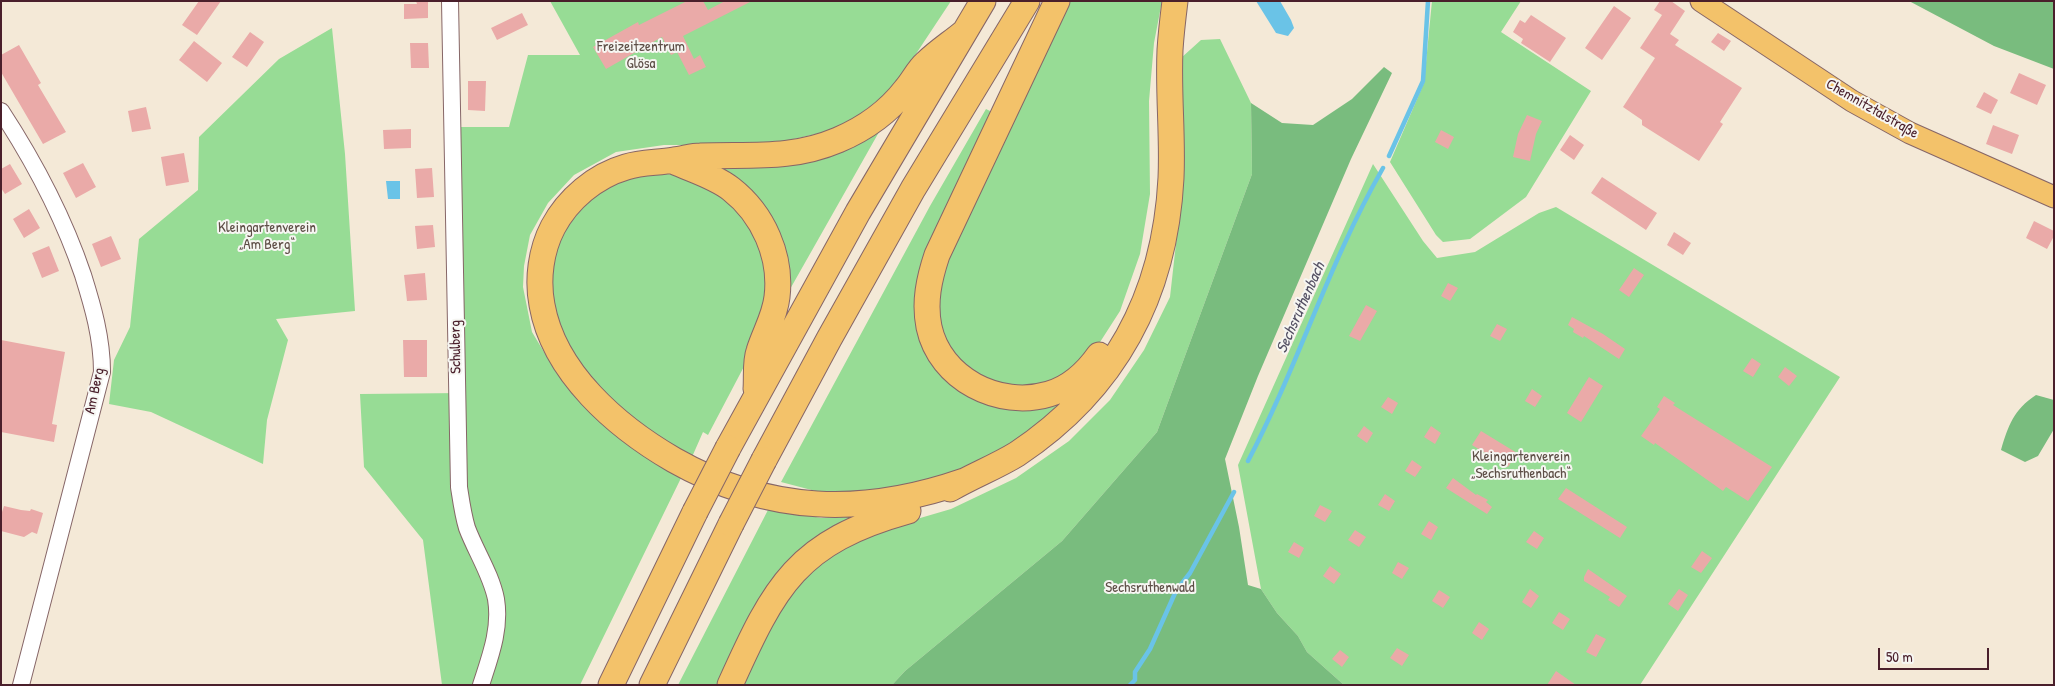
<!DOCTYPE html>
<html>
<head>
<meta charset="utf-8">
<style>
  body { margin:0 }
  #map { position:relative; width:2055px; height:686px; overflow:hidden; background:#f4e9d7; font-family:"Patrick Hand",sans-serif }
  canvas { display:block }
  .frame { position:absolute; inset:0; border:2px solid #4a1f2b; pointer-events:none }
  .scale { position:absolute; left:1878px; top:648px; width:111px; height:22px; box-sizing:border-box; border:2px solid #4a1f2b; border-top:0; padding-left:6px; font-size:15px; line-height:18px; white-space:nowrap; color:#4a1f2b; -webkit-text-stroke:4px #f6f6f2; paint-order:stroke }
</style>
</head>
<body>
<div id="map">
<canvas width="2055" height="686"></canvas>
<div class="frame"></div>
<div class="scale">50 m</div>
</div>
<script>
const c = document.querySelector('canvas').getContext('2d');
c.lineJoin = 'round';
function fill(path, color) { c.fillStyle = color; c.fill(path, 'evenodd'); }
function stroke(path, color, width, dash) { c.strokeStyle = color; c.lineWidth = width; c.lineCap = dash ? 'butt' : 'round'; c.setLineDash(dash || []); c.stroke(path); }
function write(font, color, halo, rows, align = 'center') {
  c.font = font + ' "Patrick Hand",sans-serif'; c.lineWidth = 4; c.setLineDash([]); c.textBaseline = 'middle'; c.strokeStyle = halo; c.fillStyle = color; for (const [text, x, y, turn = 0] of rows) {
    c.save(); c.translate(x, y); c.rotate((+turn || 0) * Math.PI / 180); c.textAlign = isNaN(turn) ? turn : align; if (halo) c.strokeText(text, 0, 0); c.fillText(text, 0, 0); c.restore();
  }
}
const green = new Path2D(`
  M550,1H951L904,72L882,97L855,118L825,132L767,145H664L616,152L574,175L548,203L530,235L524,266L523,287L532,332L556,372L601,423L682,476L580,685H442L423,540L364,467L360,394L463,393L460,127H509L528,55H580Z
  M1067,1H1162L1154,43L1149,101L1150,194L1140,254L1120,311L1093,353L1065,377L1034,390H1003L953,358L936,328L942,261Z
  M1432,1H1521L1501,32L1591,91L1526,197L1470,239L1443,242L1436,235L1390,162L1424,83Z
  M332,28L345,154L355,311L276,319L288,340L267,420L263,464L151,412L109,404L114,360L130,327L139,239L198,190L199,137L279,59Z
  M1220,39L1251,103L1252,174L1157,432L1062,541L905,671L892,685H740L783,599L818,562L869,533L951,509L1016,478L1069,441L1110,400L1144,350L1170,297L1183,181L1181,58L1201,40Z
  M986,109L994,113L922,277L956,384L1070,396L1041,424L1011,444L968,467L923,483L871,493H823L781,482L930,206Z
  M883,125L785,298L779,243L699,162Z
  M1373,164L1423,241L1437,258L1475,252L1539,213L1556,207L1840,377L1640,685H1344L1307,652L1298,636L1277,613L1261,589L1238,465Z
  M651,173L682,175L716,188L754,225L771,283L749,357L708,435L703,432L692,457C628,424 562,366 551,292C550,285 552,276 553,269C555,253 560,237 570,224C592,193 614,181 651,173Z
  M769,508L821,518L872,515L827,535L722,685H678Z`);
const forest = new Path2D(`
  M1909,1H2054V69L1994,46Z
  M1384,67L1392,73L1351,159L1258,376L1225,459L1239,527L1248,585L1261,589L1277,613L1298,636L1307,652L1344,685H892L905,671L1062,541L1157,432L1252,174L1251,103L1282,123L1313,125L1352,99Z
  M2036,395L2054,400V429L2038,456L2025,462L2001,450C2008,426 2014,409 2036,395Z`);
const water = new Path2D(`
  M1256,1H1280L1291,20L1294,28L1288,36L1276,33Z
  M386,181H400V199H388Z`);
const stream = new Path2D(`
  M1389,156L1423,81L1428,1
  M1248,461C1298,366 1329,262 1383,168
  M1130,685L1135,680V672L1150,649L1176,591L1190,573L1234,492`);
const building = new Path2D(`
  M199,1H221L197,35L182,25Z
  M416,1H428V18L404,19V4H417Z
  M687,1H703L708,10L725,1H752L683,36L694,59L700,55L706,67L689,75L677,52L671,55L662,37L606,69L593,47L638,22L639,25Z
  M1660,1H1671L1685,11L1670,34L1679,40L1675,45L1742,88L1720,122L1723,124L1699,161L1642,125V120L1623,107L1655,58L1640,48L1662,15L1654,10Z
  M1614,6L1631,18L1602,60L1585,48Z
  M522,13L528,25L497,40L491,28Z
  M1531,15L1566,38L1550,62L1521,43L1523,39L1513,32L1520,20L1525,23Z
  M250,32L264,42L247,67L232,57Z
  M1718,33L1731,41L1724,51L1711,42Z
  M194,41L222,63L207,82L179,60Z
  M410,43H428L429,68H411Z
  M19,45L41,83L38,85L66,132L43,144L1,72V55Z
  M2019,73L2046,85L2037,105L2010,93Z
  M468,81H486L485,111L468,110Z
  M1984,92L1998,100L1991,114L1976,107Z
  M146,107L151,129L132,132L128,111Z
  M1527,115L1542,121L1536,134L1530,161L1513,157L1518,134Z
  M1993,125L2019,135L2012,154L1986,144Z
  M411,129V148L384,149L383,130Z
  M1441,130L1454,137L1448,149L1435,142Z
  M1570,135L1584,145L1574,160L1560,150Z
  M184,153L189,182L166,186L161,157Z
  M83,163L96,187L76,198L63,173Z
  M10,164L22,184L5,194L1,188V169Z
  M432,168L434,197L417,198L415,169Z
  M1602,177L1657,213L1646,230L1591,193Z
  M29,209L40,228L24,238L13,219Z
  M2034,221L2054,231V236L2047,249L2026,238Z
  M433,225L435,247L417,249L415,226Z
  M1674,232L1691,243L1683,255L1667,245Z
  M111,236L121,259L101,267L92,244Z
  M49,246L59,271L42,278L32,253Z
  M1634,268L1644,275L1629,297L1619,290Z
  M425,273L427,300L407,301L404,275Z
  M1448,283L1458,288L1450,301L1441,296Z
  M1366,305L1377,311L1360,341L1349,336Z
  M1572,317L1603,334L1625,349L1619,359L1584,336L1583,338L1573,332L1574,329L1568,325Z
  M1497,324L1507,329L1500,341L1490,336Z
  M1,340L65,352L52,424L57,425L54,442L1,432Z
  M403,340H427V377H404Z
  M1752,358L1761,364L1753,377L1743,371Z
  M1785,367L1797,376L1789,386L1778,377Z
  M1589,377L1603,386L1581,422L1567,413Z
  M1532,389L1542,396L1535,407L1525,401Z
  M1664,396L1675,403L1673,405L1772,467L1748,501L1726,487L1723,491L1655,443L1654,445L1641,436L1660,409L1657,407Z
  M1388,397L1398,403L1392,414L1381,407Z
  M1364,426L1373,433L1367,443L1357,436Z
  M1431,426L1441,433L1435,444L1424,437Z
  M1481,431L1517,453L1508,467L1472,445Z
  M1412,460L1422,467L1415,477L1405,471Z
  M1453,478L1476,495L1477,494L1488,500L1486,502L1492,507L1487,514L1446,488Z
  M1566,488L1627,527L1620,538L1558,499Z
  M1385,494L1395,501L1389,511L1378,505Z
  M1320,505L1332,511L1325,522L1314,516Z
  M4,506L21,510L30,511L31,509L43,513L37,534L32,532L24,537L1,531V515Z
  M1429,521L1438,527L1431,540L1421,534Z
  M1355,530L1366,537L1359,547L1348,540Z
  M1534,531L1544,538L1537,549L1526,542Z
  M1294,542L1304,548L1299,558L1288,552Z
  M1702,551L1712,558L1701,573L1691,567Z
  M1398,562L1409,568L1402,579L1392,573Z
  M1330,566L1341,574L1334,584L1323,576Z
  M1588,569L1627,596L1619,607L1608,600L1610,597L1584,581V577Z
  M1530,589L1539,596L1531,608L1522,602Z
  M1679,589L1688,595L1678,611L1668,604Z
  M1439,590L1450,597L1443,608L1432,601Z
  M1559,612L1570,619L1563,630L1552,623Z
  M1479,622L1489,629L1482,640L1472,633Z
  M1596,634L1606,639L1596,657L1586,652Z
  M1397,648L1409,655L1402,666L1390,658Z
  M1340,650L1349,657L1342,667L1332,659Z
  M1556,671L1576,685H1547Z`);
const minor = new Path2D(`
  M450,1L459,487C461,500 463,515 467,528C476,552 491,574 496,599C501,629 490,657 481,685
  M1,111C35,163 63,216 83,275C93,307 102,338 102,372L21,685`);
const major = new Path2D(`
  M1701,1L1852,101L1910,133L2054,197`);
const highway = new Path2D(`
  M1057,1L937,255C929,279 924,302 929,327C940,379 999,409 1049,394C1070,388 1087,372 1099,355
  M963,33C951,43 937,52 926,63C918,70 913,81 906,89C889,111 864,129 838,140C791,160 750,154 700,156C692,156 683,159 674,160C658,163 642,162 626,167C595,176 568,199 553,227C541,250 537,279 542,305C554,373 617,427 674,460C769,514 863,516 964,481
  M673,161C692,170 714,176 731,189C763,214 782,256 777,297C775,316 765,332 759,351C755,362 757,377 756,389
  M728,448L858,212L983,1
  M764,460L829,339L913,189L1027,1
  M950,489C972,476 996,467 1017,454C1115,389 1165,295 1171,178C1173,136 1168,93 1170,50C1171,34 1173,17 1175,1
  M611,685L695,512
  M652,685L731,524
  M730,685C775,585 797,542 908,511`);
const highwayBridge = new Path2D(`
  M695,512L728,448
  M731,524L764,460`);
const parkNames = [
  ["Freizeitzentrum",641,47],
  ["Glösa",641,64],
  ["Kleingartenverein",267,228],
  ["„Am Berg“",267,245],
  ["Kleingartenverein",1521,457],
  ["„Sechsruthenbach“",1521,474],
  ["Sechsruthenwald",1150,588]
];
const streetNames = [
  ["Chemnitztalstraße",1872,109,30],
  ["Schulberg",456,347,-91],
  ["Am Berg",95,391,-78]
];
const waterNames = [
  ["Sechsruthenbach",1301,308,-66]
];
fill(green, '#97dc95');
fill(forest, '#79bc7e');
fill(water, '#6ac3e7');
stroke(stream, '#6ac3e7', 4.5);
fill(building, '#eaaaa8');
stroke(minor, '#866667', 18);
stroke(major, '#866667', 23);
stroke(highway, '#866667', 27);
stroke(minor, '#fff', 16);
stroke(major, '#f3c26a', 21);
stroke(highway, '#f3c26a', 25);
stroke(highwayBridge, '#866667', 27, []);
stroke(highwayBridge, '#f3c26a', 25);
write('15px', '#5d4e46', '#f6f6f2', parkNames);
write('15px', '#4a1f2b', '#f6f6f2', streetNames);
write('italic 16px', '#545063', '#f6f6f2', waterNames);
</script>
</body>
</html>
